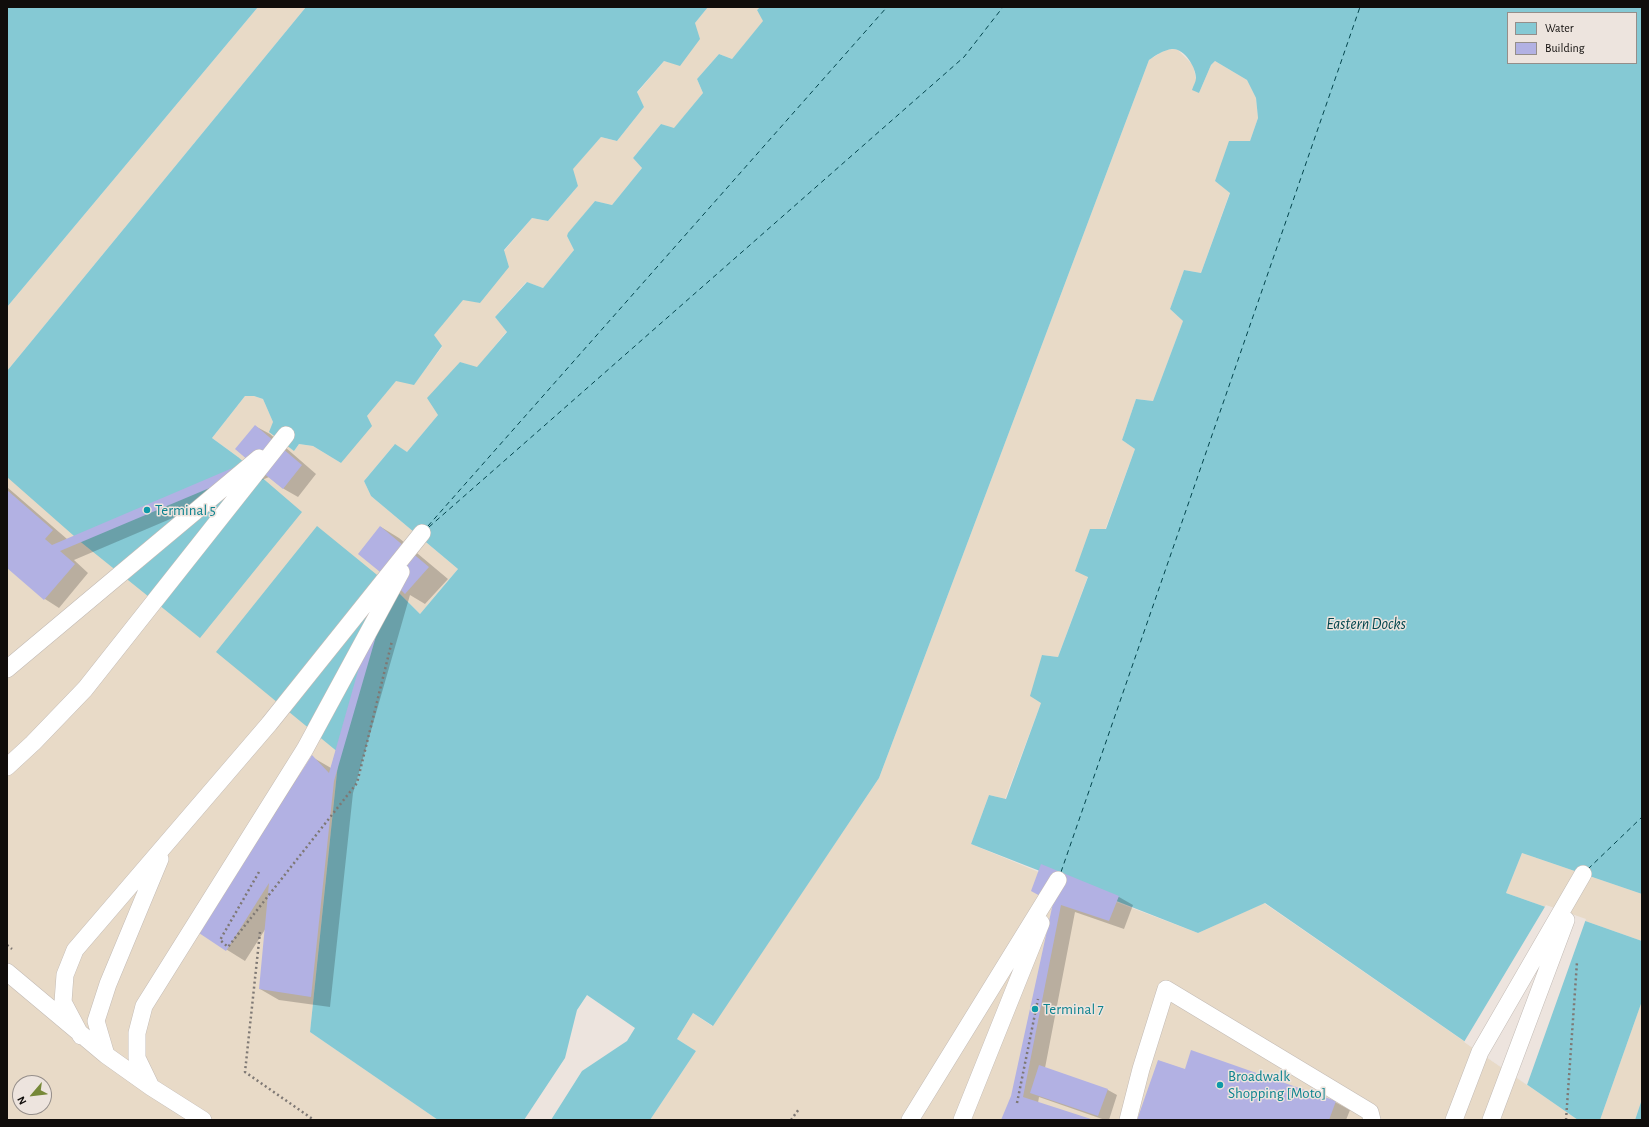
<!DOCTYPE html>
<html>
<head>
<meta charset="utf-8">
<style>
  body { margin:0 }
  #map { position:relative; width:1649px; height:1127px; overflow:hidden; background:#ede4de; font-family:"Alegreya Sans",sans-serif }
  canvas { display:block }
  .frame { position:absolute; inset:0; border:8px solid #100d0b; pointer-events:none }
  .legend { position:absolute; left:1507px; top:12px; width:130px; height:52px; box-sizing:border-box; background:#ede4de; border:1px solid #958e8a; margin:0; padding:5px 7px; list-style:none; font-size:12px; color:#100d0b }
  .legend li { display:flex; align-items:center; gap:8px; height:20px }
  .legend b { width:20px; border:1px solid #958e8a }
  .north { position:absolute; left:12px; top:1075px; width:40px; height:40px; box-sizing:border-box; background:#ede4de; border:1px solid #958e8a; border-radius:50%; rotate:242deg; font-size:11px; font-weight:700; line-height:16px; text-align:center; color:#100d0b }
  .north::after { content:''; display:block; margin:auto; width:14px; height:18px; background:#768838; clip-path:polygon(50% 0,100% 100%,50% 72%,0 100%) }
</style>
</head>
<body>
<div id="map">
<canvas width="1649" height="1127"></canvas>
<div class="frame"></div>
<ul class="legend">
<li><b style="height:11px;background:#85c9d4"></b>Water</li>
<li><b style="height:11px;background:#b2b1e3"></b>Building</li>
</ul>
<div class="north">N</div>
</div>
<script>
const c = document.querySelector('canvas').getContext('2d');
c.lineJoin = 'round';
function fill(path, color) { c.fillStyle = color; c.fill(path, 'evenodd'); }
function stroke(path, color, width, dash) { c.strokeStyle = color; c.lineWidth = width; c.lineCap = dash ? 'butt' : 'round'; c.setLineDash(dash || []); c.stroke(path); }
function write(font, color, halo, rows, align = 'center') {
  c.font = font + ' "Alegreya Sans",sans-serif'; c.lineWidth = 3; c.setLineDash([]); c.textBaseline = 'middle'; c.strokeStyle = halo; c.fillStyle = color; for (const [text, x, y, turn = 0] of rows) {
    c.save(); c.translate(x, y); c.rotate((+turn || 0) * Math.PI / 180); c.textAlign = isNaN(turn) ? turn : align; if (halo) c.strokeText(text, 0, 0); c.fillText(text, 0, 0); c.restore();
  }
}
const industrial = new Path2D(`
  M258,7H306L7,371V307Z
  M708,7H760L757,10L764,21L732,59L719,54L697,79L703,93L674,129L661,124L633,158L642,168L612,205L595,201L569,233L567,236L574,250L543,288L526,282L495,317L507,331L477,368L460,362L438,415L407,452L394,445L364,481L371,496L458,569L420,614L398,592L339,753L310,1032L438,1120H7V474L238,457L212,438L245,396H254L263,399L273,422L294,451L299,444L313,446L341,463L367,416L396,380L414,384L442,347L433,335L463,299L480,303L504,251L532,218L548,221L578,186L572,169L601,137L617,141L644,107L637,93L664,61L680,65L695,23ZM20,1083H44V1107H20Z
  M1173,49L1178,50L1193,65L1199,93L1211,65L1215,61L1247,80L1256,98L1258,118L1250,141L1215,181L1230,192L1201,273L1184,270L1170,309L1183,321L1153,401L1136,399L1122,440L1135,449L1058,657L1042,655L1041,703L1005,799L989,795L971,844L1058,880L1198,933L1264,903L1578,1120H650L696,1051L677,1039L693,1013L712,1026L879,778L1149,60L1165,50Z
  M1522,853L1642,894V941L1506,893Z
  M1642,1001V1099L1635,1120H1600Z`);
const water = new Path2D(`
  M7,7H258L7,307Z
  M306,7H708L695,23L700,39L680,66L664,61L637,92L644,107L617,141L601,137L573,169L578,186L548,221L532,218L504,250L509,267L480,303L463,300L434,335L442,346L414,385L396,381L367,416L372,426L341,463L313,446L299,444L294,451L269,432L273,422L263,399L254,396H245L212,438L238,457L302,512L200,638L82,543L7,477V371Z
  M760,7H1642V894L1522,853L1506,893L1642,941V1001L1600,1120H1578L1265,903L1198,933L971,844L989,795L1006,799L1041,703L1030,696L1042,655L1058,657L1088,577L1075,571L1090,529H1106L1135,449L1122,440L1136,399L1153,401L1183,321L1170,309L1184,270L1201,273L1230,193L1215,181L1229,141H1250L1258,118L1256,98L1247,80L1215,61L1211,65L1199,93L1192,90C1193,86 1196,82 1196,78C1196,67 1184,48 1172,49C1164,50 1156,55 1149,60L879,778L713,1026L693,1013L677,1039L696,1051L650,1120H438L310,1032L339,753L216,652L317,526L398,592L420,614L458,569L371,496L364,481L395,444L407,452L438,415L427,398L460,362L477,367L507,332L495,317L527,282L543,288L574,250L567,236L568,233L595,201L612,205L642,168L633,158L661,124L674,128L703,93L697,79L719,54L732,59L763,21L757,10ZM1508,13H1636V63H1508Z
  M1642,1099V1120H1635Z`);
const pier = new Path2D(`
  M1546,905L1586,919L1527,1085L1464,1042Z
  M587,995L635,1028L627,1041L582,1071L551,1120H524L565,1058L577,1010Z`);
const shadow = new Path2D(`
  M255,426L270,434L316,474L298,497L284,489L269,477L74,560L88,573L59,608L45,599L7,567V487L67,539L64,541L251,462Z
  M381,527L399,538L448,579L425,604L410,595L353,793L330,1007L279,1000L260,989L266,928L245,961L200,933L272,807L291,787L312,757L331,768L386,576Z
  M1041,865L1119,897L1133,905L1124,929L1075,912L1045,1068L1108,1090L1117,1095L1109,1120H1105L1039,1097L1038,1103L1092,1120H1002L1012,1097L1054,903Z
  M1185,1070L1335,1102L1350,1110L1346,1120H1139Z`);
const ferry = new Path2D(`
  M428,526L887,7
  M429,527L964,57L1003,7
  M1588,869L1642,817
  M1061,872L1360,7`);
const building = new Path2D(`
  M255,425L302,465L283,489L257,468L60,551L75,564L44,600L7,568V490L53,530L45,539L52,545L249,461L235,449Z
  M380,526L429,567L405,594L392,581L334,781L311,997L259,989L269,883L226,951L199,933L312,755L329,773L385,576L358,554Z
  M1041,864L1119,896L1109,921L1061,905L1023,1097L1094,1120H1001L1011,1096L1053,903L1031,891Z
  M1191,1050L1336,1101L1329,1120H1137L1158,1060L1185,1069Z
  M1039,1065L1108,1089L1098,1116L1030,1093Z`);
const path = new Path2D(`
  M259,872L220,940L228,947L357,783L392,641
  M260,932L245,1072L314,1120
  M7,945L12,949
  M1017,1103L1038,999
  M791,1120L799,1109
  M1566,1120L1577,962`);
const lane = new Path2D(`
  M7,669L259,458
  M7,767L33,743L85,689L286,435
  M7,972L106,1055L151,1087L203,1120
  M81,1036L63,1002L65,975L75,950L269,724L422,533
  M106,1055L96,1021L108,984L160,859
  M151,1087L137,1058V1033L144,1006L305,749L401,572
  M910,1120L1058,880
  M962,1120L1041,923
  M1128,1120L1141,1069L1166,989L1370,1112L1372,1120
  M1454,1120L1480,1052L1583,874
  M1491,1120L1566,920`);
const markers = [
  [147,510,4,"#0f9aa8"],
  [1035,1009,4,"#0f9aa8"],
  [1220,1085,4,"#0f9aa8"]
];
const cultureNames = [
  ["Terminal 5",155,510],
  ["Terminal 7",1043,1009],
  ["Broadwalk",1228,1076],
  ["Shopping [Moto]",1228,1093]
];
const waterNames = [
  ["Eastern Docks",1366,624]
];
fill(industrial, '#e8dac7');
fill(water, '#85c9d4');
fill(pier, '#ede4de');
fill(shadow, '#0003');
stroke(ferry, '#03454d', 1, [5, 4]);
fill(building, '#b2b1e3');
stroke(lane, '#c3bbb5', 18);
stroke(path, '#7e7874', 2.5, [2, 3]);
stroke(lane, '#fff', 17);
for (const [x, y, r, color] of markers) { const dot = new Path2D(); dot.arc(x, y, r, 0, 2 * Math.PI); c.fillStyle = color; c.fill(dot); stroke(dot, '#ede4de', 1.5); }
write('15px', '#0d838f', '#ede4de', cultureNames, 'left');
write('italic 16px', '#03454d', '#ede4de', waterNames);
</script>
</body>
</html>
